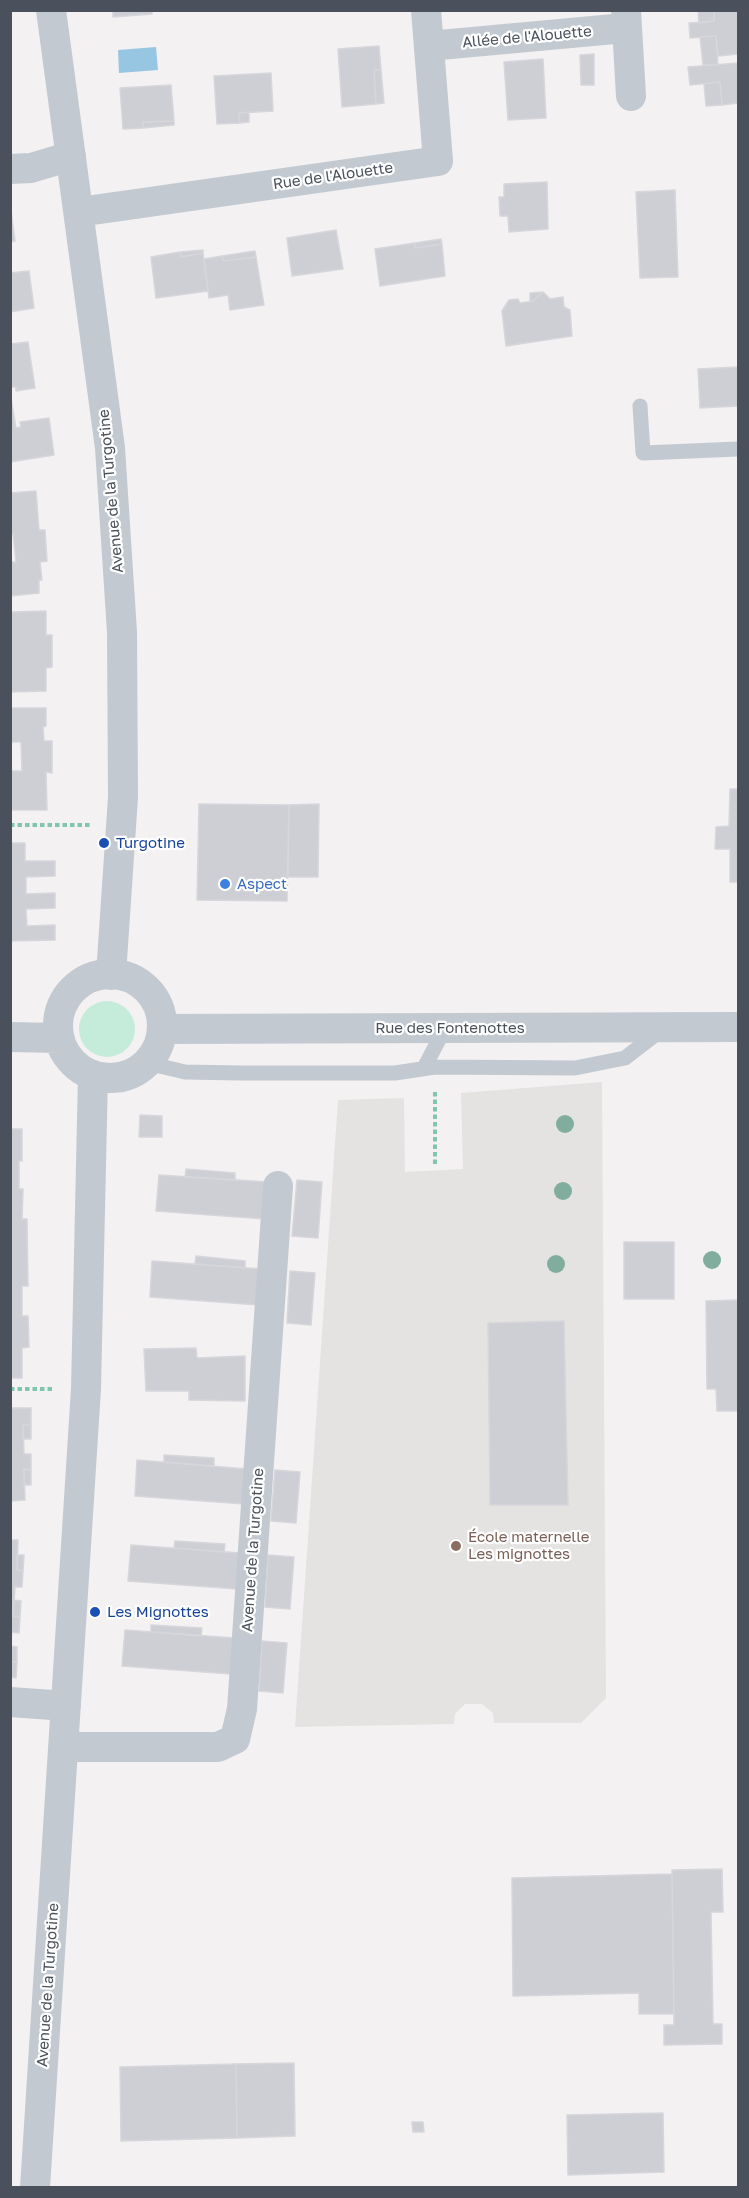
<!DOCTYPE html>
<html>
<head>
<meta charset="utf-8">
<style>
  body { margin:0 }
  #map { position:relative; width:749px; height:2198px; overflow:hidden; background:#f3f1f1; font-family:"Golos Text",sans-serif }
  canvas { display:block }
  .frame { position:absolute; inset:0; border:12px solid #4b515c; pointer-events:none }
</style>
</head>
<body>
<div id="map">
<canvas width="749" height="2198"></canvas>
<div class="frame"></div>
</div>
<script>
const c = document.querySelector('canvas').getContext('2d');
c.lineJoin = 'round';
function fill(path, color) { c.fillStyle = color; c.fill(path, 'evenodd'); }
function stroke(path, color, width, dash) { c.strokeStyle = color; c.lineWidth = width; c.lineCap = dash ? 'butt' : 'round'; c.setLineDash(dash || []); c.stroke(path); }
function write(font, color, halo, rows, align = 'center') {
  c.font = font + ' "Golos Text",sans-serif'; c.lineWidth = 4.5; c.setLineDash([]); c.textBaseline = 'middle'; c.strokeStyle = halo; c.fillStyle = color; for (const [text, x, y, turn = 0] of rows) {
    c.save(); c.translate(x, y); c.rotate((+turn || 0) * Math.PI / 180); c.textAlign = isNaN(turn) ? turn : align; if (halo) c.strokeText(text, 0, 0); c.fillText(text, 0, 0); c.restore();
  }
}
const education = new Path2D(`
  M602,1082L606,1698L581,1723H494L493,1713L482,1704H465L455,1714L454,1724L295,1727L338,1100L404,1098L405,1172L463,1169L461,1093Z`);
const green = new Path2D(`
  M79 1029a28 28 0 1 1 56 0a28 28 0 1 1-56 0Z`);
const water = new Path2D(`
  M156,47L158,70L119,73L118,50Z`);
const building = new Path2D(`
  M113,10H152V14L113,17Z
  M698,10H714V21L699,23Z
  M714,10H738V54L718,56L716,36L690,38L689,23L714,21Z
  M716,36L718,65H703L700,37Z
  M379,46L381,70H374L376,104L342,107L338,49Z
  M594,54V85H581L580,55Z
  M543,59L546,118L508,120L504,62Z
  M738,63V103L722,105L720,82L690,85L688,67Z
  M374,70H381L384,103L376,104Z
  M271,73L273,111L239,113L240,123L217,124L214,76Z
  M720,82L722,105L706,106L704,84Z
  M171,85L174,121L143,122V128L123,129L120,88Z
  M249,112V122L240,123L239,113Z
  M174,121V125L143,128V122Z
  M547,182L548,229L509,232L508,216H500L499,197H504V184Z
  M675,190L678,277L640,278L636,192Z
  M10,203L15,241L10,242Z
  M336,230L343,269L292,276L287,238Z
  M441,239L442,244L415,248V243Z
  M415,243V248L442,244L445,276L380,286L375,249Z
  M203,250V253L181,257L180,252Z
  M255,251L256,257L224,261L222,256Z
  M180,252L181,257L203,253L208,291L156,298L151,257Z
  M222,256L224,261L256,257L264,305L230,310L228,295L209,298L204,259Z
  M29,271L34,308L10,312V273Z
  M543,292L550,299L563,297L564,307L570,310L572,336L506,346L502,311L509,300L518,299L520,303L533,301Z
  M543,292L533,301L530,302V293Z
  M28,342L35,388L16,391V387H10V344Z
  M738,367V409V406L700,408L698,369Z
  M10,392L16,428L21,427L20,422L49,418L54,455L10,462Z
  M36,491L39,530H45L47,561L40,562L42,580H39V593L10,596V562H16L13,534H10V493Z
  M46,611V635H52V667L46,668V691L10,692V612Z
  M10,708H46V726L43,727L44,741H52V773L46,772L47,810H10V771H22L21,742H10Z
  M730,789H738V882H730V849H715L716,827L729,826Z
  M199,804L289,805L287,901L197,900Z
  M319,804L318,877H288L289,805Z
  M10,843H25V861H55V876L26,877V894L55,893V908L26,909L27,926L55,925V940L10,941Z
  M140,1115L162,1116V1137H139Z
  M10,1129H22V1161H19V1189H23L22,1219H27L28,1286H22V1316H28L29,1347L22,1348V1378H10Z
  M186,1169L235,1173V1180L185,1177Z
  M159,1175L268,1182L265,1219L156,1211Z
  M297,1180L322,1182L318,1238L292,1236Z
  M624,1242H674V1299H624Z
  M196,1256L245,1261V1268L195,1264Z
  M152,1261L262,1269L259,1305L150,1297Z
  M290,1271L315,1273L311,1325L287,1323Z
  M738,1300V1411H717L716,1389H707L706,1301Z
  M564,1321L568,1505H490L488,1323Z
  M196,1348L197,1358L245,1356V1401L189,1400V1391H146L144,1349Z
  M10,1408H31V1425H23L24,1454H31V1470L24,1469L25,1500L10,1501Z
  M23,1425H31V1439H23Z
  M164,1455L214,1458V1466L164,1462Z
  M137,1460L247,1469L244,1504L135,1496Z
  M24,1469L31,1470V1485H24Z
  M275,1470L300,1472L296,1523L271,1521Z
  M10,1540H18L17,1570L23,1571L22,1587H15L13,1616L20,1617L19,1633L12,1632L10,1649Z
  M175,1541L225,1544L224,1552L174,1548Z
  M131,1545L240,1553L237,1589L128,1581Z
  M17,1555H24L23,1571L17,1570Z
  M268,1555L294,1557L290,1609L265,1607Z
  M14,1600L21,1601L20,1617L13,1616Z
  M151,1625L202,1628L201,1636L151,1632Z
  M125,1630L234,1638L231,1674L122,1666Z
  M262,1641L287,1643L283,1693L259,1691Z
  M11,1646L17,1647V1662L10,1661Z
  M10,1661L17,1662L16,1678L10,1677Z
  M722,1869L723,1912H711L713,2024H722V2044L664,2045V2025H674L672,1870Z
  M672,1874L674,2014H639V1993L513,1996L512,1878Z
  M294,2063L295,2136L237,2138L236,2064Z
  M236,2064L237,2138L121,2141L120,2067Z
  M663,2113L664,2172L568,2175L567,2115Z
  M412,2122H423L424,2132H413Z`);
const path = new Path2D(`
  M10,825H91
  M435,1164V1089
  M10,1389H55`);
const lane = new Path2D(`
  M640,406L643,453L738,449
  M147,1063L185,1072L240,1073H395L435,1067L575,1068L625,1058L660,1031
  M424,1068L445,1028`);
const street = new Path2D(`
  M51,10L110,448L122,632L123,797L111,975
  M626,10L631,96
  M429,46L625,28
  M10,169L31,168L71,156
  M79,212L438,161L426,10
  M58 1026a52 52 0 1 1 104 0a52 52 0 1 1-104 0Z
  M162,1029L738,1027
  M10,1037L59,1038
  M10,1702L66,1706
  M63,1747H218L235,1739L242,1709L278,1186
  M35,2188L86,1389L93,1075`);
const trees = [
  [565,1124],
  [563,1191],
  [712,1260],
  [556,1264]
];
const markers = [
  [104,843,6,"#1a4fb4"],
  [225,884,6,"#3f7fe0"],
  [456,1546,6,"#8d6e63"],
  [95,1612,6,"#1a4fb4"]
];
const streetNames = [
  ["Allée de l'Alouette",527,37,-5],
  ["Rue de l'Alouette",333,176,-8],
  ["Avenue de la Turgotine",111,491,-95],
  ["Rue des Fontenottes",450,1028],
  ["Avenue de la Turgotine",253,1550,-86],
  ["Avenue de la Turgotine",48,1985,-86]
];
const transitNames = [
  ["Turgotine",116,843],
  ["Les Mignottes",107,1612]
];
const shopNames = [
  ["Aspect",237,884]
];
const educationNames = [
  ["École maternelle",468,1537],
  ["Les mignottes",468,1554]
];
fill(education, '#e4e3e2');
fill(green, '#c5ebda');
fill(water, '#97c6e2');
fill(building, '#cecfd5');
stroke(building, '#d6d6db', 1.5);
stroke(path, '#81c5af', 4, [4.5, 3]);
stroke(lane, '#c3c9d1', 15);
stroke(street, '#c3c9d1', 30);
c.fillStyle = '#81ad9e';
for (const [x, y] of trees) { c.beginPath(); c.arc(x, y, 9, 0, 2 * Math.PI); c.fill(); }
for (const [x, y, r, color] of markers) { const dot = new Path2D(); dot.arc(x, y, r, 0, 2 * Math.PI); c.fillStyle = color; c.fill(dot); stroke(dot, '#fff', 2); }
write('15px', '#4b515c', '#fff', streetNames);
write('15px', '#164399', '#fff', transitNames, 'left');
write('15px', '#366cbe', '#fff', shopNames, 'left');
write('15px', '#785e54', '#fff', educationNames, 'left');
</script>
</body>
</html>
